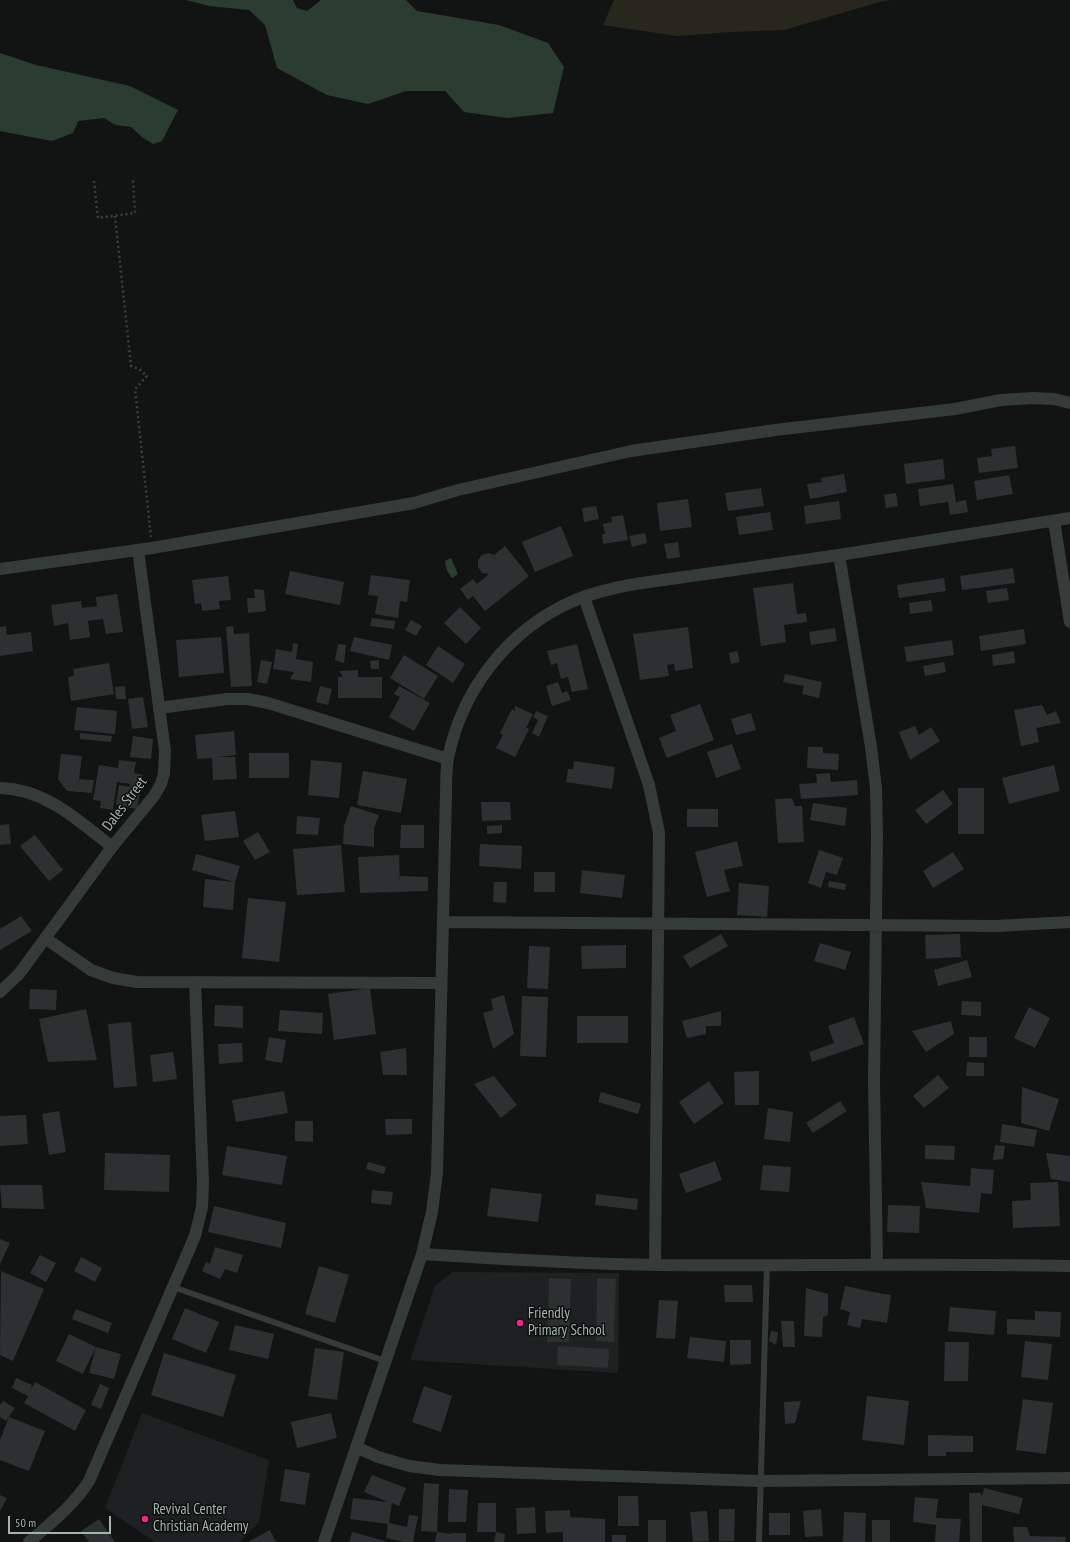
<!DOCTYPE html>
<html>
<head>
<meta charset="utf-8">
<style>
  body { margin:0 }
  #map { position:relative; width:1070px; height:1542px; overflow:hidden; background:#121414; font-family:"PT Sans Narrow",sans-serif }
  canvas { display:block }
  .scale { position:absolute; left:8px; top:1516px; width:103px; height:18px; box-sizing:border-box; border:2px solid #a3b5ad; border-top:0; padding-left:5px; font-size:12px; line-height:14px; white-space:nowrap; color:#a3b5ad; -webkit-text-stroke:3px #0d0f0f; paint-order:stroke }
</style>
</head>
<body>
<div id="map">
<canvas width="1070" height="1542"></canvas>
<div class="scale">50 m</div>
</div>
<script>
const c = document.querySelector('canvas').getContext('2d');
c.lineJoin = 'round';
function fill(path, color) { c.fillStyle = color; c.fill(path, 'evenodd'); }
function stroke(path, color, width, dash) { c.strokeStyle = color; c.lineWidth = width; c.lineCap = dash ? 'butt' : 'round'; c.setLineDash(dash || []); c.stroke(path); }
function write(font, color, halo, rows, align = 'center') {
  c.font = font + ' "PT Sans Narrow",sans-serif'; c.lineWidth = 3; c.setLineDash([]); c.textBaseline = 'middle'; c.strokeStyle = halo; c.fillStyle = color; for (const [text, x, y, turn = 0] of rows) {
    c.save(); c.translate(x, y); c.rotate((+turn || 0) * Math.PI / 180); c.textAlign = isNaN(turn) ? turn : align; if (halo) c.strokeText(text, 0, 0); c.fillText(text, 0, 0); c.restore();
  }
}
const built = new Path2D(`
  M452,1272L619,1273L618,1373L410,1360L435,1286Z
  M142,1413L269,1460L259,1522L239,1542H155L105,1508Z`);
const green = new Path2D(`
  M614,0H892L883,1L784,30L732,32L677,36L603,25Z`);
const water = new Path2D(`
  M186,0H293L297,8L307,11L321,0H406L417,11L499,25L548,43L564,67L553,113L507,118L464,112L445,91H406L368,104L327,95L277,68L265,25L249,10L209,6Z
  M0,53L36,65L130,86L178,110L162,141L153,144L142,137L131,127L115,125L104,118L78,121L73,133L52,141L0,131Z
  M451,558L458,574L452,578L447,571L445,561Z`);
const building = new Path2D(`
  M1015,446L1018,468L979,473L977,458L992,456L991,449Z
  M943,459L945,479L906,484L904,464Z
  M844,474L847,492L810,499L807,484L822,482L821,478Z
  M1009,475L1013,494L977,500L974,481Z
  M953,484L956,502L966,500L968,512L950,515L948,502L920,506L918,489Z
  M761,488L764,506L728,511L725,493Z
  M896,493L898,506L886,508L884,495Z
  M688,499L692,527L660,531L657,503Z
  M839,501L841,519L806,524L804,506Z
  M596,506L599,519L584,522L582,508Z
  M770,512L773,530L739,535L736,517Z
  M623,515L628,540L603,544L602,534H605L603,524L612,522L611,517Z
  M561,526L573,556L535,572L522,542Z
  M645,533L647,543L632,547L629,536Z
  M678,542L680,557L667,559L664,544Z
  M505,546L529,576L485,611L473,596L468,600L460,589L473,579L477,584L489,574L482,573L478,567V560L482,555L489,553L494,555Z
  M1013,568L1015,583L962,590L960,576Z
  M290,571L344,582L340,605L285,594Z
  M371,575L410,580L407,602L400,601L398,618L375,614L378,596L368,595Z
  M228,576L231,600L219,601L220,609L202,611L201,603L195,604L192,580Z
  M944,578L946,591L899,598L897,585Z
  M793,583L797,614L806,613L807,622L784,625L786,642L761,646L753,588Z
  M1007,588L1009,600L988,603L986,591Z
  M254,589L264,590L266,611L248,613L247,598H255Z
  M117,594L123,632L106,634L103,619L88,621L90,637L70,640L68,623L54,626L51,605L81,601L82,608L97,606L96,597Z
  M931,600L933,611L910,614L909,603Z
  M460,607L481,628L466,644L444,623Z
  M372,618L395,621L394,629L370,626Z
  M411,620L422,626L416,636L405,630Z
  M6,626L7,635L31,632L33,651L0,656V627Z
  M233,626L234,634L249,633L252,686L231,687L226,627Z
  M688,627L693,668L675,671L674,664L667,665L669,676L640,680L633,634Z
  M835,628L837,641L811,645L809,632Z
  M1024,629L1026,644L981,651L979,636Z
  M221,637L224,673L179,677L176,640Z
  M354,637L392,645L389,660L350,651Z
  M952,640L954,655L907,662L904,647Z
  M293,643L298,644L296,659L313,662L311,682L290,679L294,672L273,669L276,649L292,652Z
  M338,644L346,645L344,663L335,660Z
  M577,644L588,689L572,692L568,677L561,679L557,663L551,665L547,651Z
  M438,646L465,664L453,683L426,665Z
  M737,651L740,662L731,664L729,653Z
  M1014,651L1015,663L993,666L992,655Z
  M404,655L438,676L424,699L390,678Z
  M261,660L272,662L267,684L257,682Z
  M379,660V669H371L370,661Z
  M944,662L946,672L925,676L923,666Z
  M109,663L114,694L71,701L68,678L74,675L73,669Z
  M358,670V677H382V698H338V677H343L340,671Z
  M785,674L822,682L819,698L802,694L804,686L783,682Z
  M558,682L562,693L567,691L571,700L552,706L546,686Z
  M125,686L126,699H116L115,687Z
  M320,686L332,689L328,705L316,702Z
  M399,686L430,703L414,731L389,717L400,697L394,694Z
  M143,697L148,727L132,729L128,699Z
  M700,704L714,740L667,758L659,738L676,731L670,715Z
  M1042,705L1047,715L1056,711L1061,723L1036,728L1039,742L1021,746L1014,710Z
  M515,706L533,714L526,728L529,729L515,757L496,748L503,735L500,733L512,709L515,711Z
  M77,707L117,711L115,734L74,730Z
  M536,711L548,716L539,737L532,733L538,720L533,717Z
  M751,713L756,730L736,735L731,719Z
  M915,726L919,735L931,727L940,741L910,760L899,732Z
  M234,731L236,755L218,757H235L237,779L213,780L212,758L197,759L195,735Z
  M80,733L112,736L111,742L80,739Z
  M133,736L153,739L151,759L130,757Z
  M732,744L741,769L716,778L707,752Z
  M808,747H823V753L839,754L838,770L807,768Z
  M249,753H289V778H249Z
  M61,754L82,756L79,779L94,780L92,793L67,791L58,779Z
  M119,760L136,762L134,773L143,775L137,809L116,805L119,785L130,787V784L117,782L113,810L100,808L101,801L93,800L99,765L118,768Z
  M311,760L342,763L339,798L308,795Z
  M574,761L615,767L612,789L566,782L568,769H573Z
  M1054,765L1060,791L1009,804L1002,778Z
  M363,771L407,779L401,813L357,805Z
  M830,773L831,782L857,780L858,795L801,799L799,784L817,783L816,774Z
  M958,788H984V834H958Z
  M943,790L953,804L926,824L915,810Z
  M792,798L795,806H802L804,842L778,843L775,799Z
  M481,802H510L511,820L482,821Z
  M813,803L847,808L845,826L810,820Z
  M351,806L379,815L374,828V847L343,844L344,826Z
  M687,809H718V827H687Z
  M235,811L239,837L205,841L201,815Z
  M297,816L320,818L318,835L296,834Z
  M9,824L11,844L0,845V825Z
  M401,825H424V848H400Z
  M502,825V833L487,834V826Z
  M258,832L270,852L255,860L243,841Z
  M35,835L63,870L49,881L20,846Z
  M737,841L743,866L724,870L730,891L707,897L695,852Z
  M480,844L522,846L521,869L479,866Z
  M341,845L345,892L297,895L293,849Z
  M819,850L843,858L837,875L826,872L821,888L808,883Z
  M953,852L964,869L933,888L923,871Z
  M196,854L240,866L235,882L192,870Z
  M399,855L400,885V876L428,877V891L360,893L358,857Z
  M582,870L625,875L622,898L580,893Z
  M534,872H555V892H534Z
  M205,879L235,882L233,910L203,907Z
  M829,881L846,884L845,890L828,887Z
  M494,882H507L506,903L493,902Z
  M739,883L769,886L767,917L737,915Z
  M248,898L286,902L279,962L242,958Z
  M21,916L32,931L0,950V929Z
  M721,934L728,946L690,968L683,956Z
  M960,934L961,957L926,959L925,935Z
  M820,943L851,952L845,970L814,961Z
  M626,945V968L582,969L581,946Z
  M529,946L550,947L548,989L527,988Z
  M967,960L972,977L938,986L934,970Z
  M370,988L376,1034L334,1040L328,994Z
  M30,989L57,990L56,1010L29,1009Z
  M504,995L514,1034L493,1049L483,1013L493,1010L491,999Z
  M522,996L548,997L546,1057L520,1056Z
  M962,1001L981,1002V1016L961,1015Z
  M215,1005L243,1006V1028L214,1026Z
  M1029,1007L1050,1018L1035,1048L1014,1038Z
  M86,1009L97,1060L48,1062L39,1019Z
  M280,1010L323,1013L322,1034L278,1031Z
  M721,1011V1026H706V1034L687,1038L682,1021Z
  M577,1016H628V1043H577Z
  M854,1017L864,1044L812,1062L809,1052L834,1043L828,1026Z
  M951,1021L954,1034L926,1052L912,1031Z
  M131,1022L137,1086L114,1088L108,1024Z
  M269,1037L286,1040L282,1063L265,1060Z
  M969,1037H987V1057H969Z
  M242,1043L243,1062L219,1064L218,1044Z
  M406,1048L407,1075H383L380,1052Z
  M173,1052L177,1079L153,1082L150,1055Z
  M967,1062L984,1063V1076H966Z
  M759,1071V1105H735L734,1072Z
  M938,1075L949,1088L924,1108L913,1096Z
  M494,1076L517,1105L501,1118L474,1084Z
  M709,1081L724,1103L694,1124L679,1102Z
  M1022,1087L1059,1099L1049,1131L1021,1123Z
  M284,1091L288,1113L236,1122L232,1100Z
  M601,1092L641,1104L638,1114L598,1102Z
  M840,1101L847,1111L813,1133L806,1123Z
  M768,1108L793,1112L790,1142L764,1139Z
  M59,1111L66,1152L49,1155L42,1114Z
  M26,1115L28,1144L0,1146V1116Z
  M385,1119H412V1134L386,1135Z
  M295,1121H313V1142L295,1141Z
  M1002,1124L1037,1130L1034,1147L1000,1142Z
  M925,1145L955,1146L954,1160L925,1159Z
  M995,1145L1005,1146L1003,1159L993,1160Z
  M227,1146L287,1156L282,1185L222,1175Z
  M105,1153L170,1155L169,1192L104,1190Z
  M1046,1153L1070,1156V1182L1051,1179Z
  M715,1161L722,1180L686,1193L679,1174Z
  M368,1162L386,1167L384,1174L366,1169Z
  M763,1165L791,1167L789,1192L760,1190Z
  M971,1168L994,1170L992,1194L981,1193L979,1213L926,1208L921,1182L970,1186Z
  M1058,1182L1060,1226L1013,1228L1012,1201L1031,1200L1030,1183Z
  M0,1185H42L44,1209L2,1208Z
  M491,1188L542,1194L538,1222L487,1216Z
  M372,1190L393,1192L391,1205L371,1203Z
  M596,1194L638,1199L637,1210L595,1205Z
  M888,1205L920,1206L919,1233L887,1232Z
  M214,1206L286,1223L281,1248L208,1232Z
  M0,1239L10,1243L0,1264Z
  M215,1247L243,1255L237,1273L225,1269L220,1279L202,1271L206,1262L210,1264Z
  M40,1255L56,1263L46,1282L30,1273Z
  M81,1257L102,1268L95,1282L74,1271Z
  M319,1266L349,1275L335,1323L305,1314Z
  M1,1271L44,1289L13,1361L0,1355Z
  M549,1278L571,1279L569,1342H547Z
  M597,1278L616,1279L614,1342L596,1341Z
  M724,1285H752L753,1302H725Z
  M845,1286L868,1291L891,1295L887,1323L862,1319L860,1328L847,1325L850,1312L840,1309Z
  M806,1288L828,1294V1315L823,1317L822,1337L804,1336Z
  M659,1300L678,1301L675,1339L656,1338Z
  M950,1307L996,1311L994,1335L948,1331Z
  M185,1308L219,1322L206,1353L172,1339Z
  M76,1309L112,1323L108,1333L72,1319Z
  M1035,1311L1061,1312L1060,1337L1007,1334V1319L1035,1320Z
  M781,1321H794L795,1347H783Z
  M235,1325L274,1334L268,1359L229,1350Z
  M771,1331L778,1332L776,1345L769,1341Z
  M69,1334L96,1347L83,1374L56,1361Z
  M690,1337L726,1341L724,1362L687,1358Z
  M730,1340H751V1364L730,1365Z
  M1025,1341L1052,1344L1048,1380L1021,1377Z
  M945,1342H969L968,1381H944Z
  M558,1346L609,1349L608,1368L557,1365Z
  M96,1347L121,1354L114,1379L89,1373Z
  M315,1348L344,1352L337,1400L308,1396Z
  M164,1353L236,1375L223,1417L151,1395Z
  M16,1378L32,1385L30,1391L35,1382L86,1410L75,1431L24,1403L28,1396L12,1388Z
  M100,1384L109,1388L101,1409L91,1405Z
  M424,1386L452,1396L441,1432L412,1422Z
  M867,1396L909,1401L904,1445L862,1440Z
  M1023,1399L1053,1403L1046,1454L1016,1450Z
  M3,1401L15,1408L6,1421L0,1417V1405Z
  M801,1401L795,1423L785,1424L784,1402Z
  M331,1413L337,1438L297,1448L291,1422Z
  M9,1417L45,1431L29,1471L0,1460V1440Z
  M928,1435L973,1436V1452H946V1456H928Z
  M285,1469L310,1473L305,1505L280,1501Z
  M372,1475L406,1488L399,1506L392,1503L389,1523L407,1527L409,1515L418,1516L413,1542H404L386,1538L388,1524L350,1519L353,1498L388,1502L364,1492Z
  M424,1483L439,1484L437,1532L421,1531Z
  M984,1488L1023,1498L1019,1514L982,1505V1542H970L969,1493H981L982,1497Z
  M449,1489L468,1490L466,1522H448Z
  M0,1495L7,1498L0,1511Z
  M618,1496H638L639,1526H618Z
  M915,1497L938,1499L936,1518L961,1519L959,1542H935L936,1525L913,1522Z
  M478,1503H496V1532L505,1534L504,1542H494L496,1532H477Z
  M535,1507L536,1533L517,1534L516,1508Z
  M719,1509H735L734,1541H719Z
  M821,1509L823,1536L805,1537L803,1511Z
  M570,1510V1517L605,1519V1542H563V1532L546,1533L545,1511Z
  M707,1511L709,1541L693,1542L690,1512Z
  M844,1512L866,1513L865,1542H843Z
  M769,1513H790V1535H769Z
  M99,1519L115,1542H89L81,1531Z
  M648,1520H666V1542H648Z
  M872,1520H890V1542H872Z
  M1013,1527H1027L1030,1536L1066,1537L1065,1542H1014Z
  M270,1530L276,1542H248Z
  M352,1532L385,1541L384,1542H349Z
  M437,1532L451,1534V1533H466V1542H435Z
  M612,1535H626V1542H612Z`);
const path = new Path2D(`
  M94,181L98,218L135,213L133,180
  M115,216L131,366L139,369L147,376L135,389L151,537`);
const lane = new Path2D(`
  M173,1287L385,1361
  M759,1542L767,1264`);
const street = new Path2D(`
  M1054,521L1070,622
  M839,555L871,747L876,788L877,835L874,1080L877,1264
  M0,569L152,548L414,503L458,490L631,451L775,430L955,409L1001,400L1033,398L1054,399L1070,403
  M584,597L649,785L659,833L655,1265
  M159,708L227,699H248L268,703L448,759
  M0,788C45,789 78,820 112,847
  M443,922L996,926L1070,922
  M45,938L91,970L113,978L137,982L441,983
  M0,992L19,974L112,847L154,796L161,784L164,773L165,751L138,550
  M422,1254C500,1259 578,1264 657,1265C794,1266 932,1263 1070,1266
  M356,1447L378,1457L409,1466L440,1470L760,1481L1070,1478
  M29,1542C51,1523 73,1506 89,1481L195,1236L202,1207L203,1182L195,982
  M324,1542L422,1254L432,1212L437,1173L446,794C446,783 446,770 448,758C462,690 507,631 571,602C591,593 613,588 635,584L839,555L1070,518`);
const markers = [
  [520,1323,4,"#fc228b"],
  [145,1519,4,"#fc228b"]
];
const streetNames = [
  ["Dales Street",125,804,-53]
];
const poiNames = [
  ["Friendly",528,1314],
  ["Primary School",528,1331],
  ["Revival Center",153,1510],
  ["Christian Academy",153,1527]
];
fill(built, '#1e2121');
fill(green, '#27271e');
fill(water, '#2b3d31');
fill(building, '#2d3030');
stroke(path, '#39403d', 2.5, [2, 3]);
stroke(lane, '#353b39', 6);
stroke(street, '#353b39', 12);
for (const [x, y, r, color] of markers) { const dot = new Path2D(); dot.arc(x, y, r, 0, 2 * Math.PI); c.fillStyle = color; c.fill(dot); stroke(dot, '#0d0f0f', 1.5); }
write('15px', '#a3b5ad', '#0d0f0f', streetNames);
write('15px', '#a3b5ad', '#0d0f0f', poiNames, 'left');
</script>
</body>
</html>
